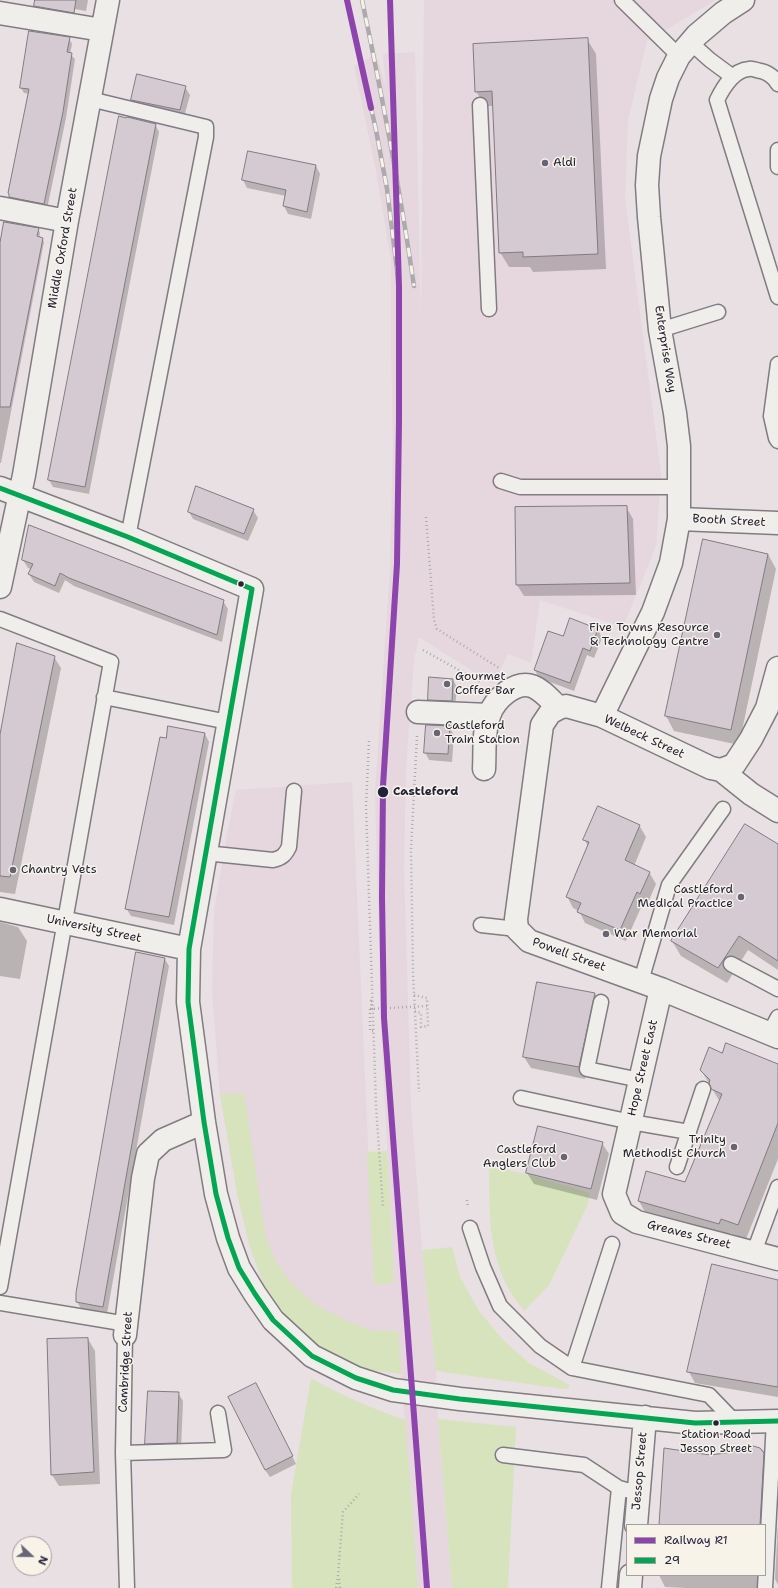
<!DOCTYPE html>
<html>
<head>
<meta charset="utf-8">
<style>
  body { margin:0 }
  #map { position:relative; width:778px; height:1588px; overflow:hidden; background:#e8e0e2; font-family:"Shantell Sans",sans-serif }
  canvas { display:block }
  .legend { position:absolute; left:626px; top:1524px; width:140px; height:52px; box-sizing:border-box; background:#f7f3e8; border:1px solid #a29fa3; margin:0; padding:5px 7px; list-style:none; font-size:12px; color:#22223b }
  .legend li { display:flex; align-items:center; gap:8px; height:20px }
  .legend b { width:20px; border:1px solid #a29fa3 }
  .north { position:absolute; left:12px; top:1536px; width:40px; height:40px; box-sizing:border-box; background:#f7f3e8; border:1px solid #a29fa3; border-radius:50%; rotate:112deg; font-size:11px; font-weight:700; line-height:16px; text-align:center; color:#22223b }
  .north::after { content:''; display:block; margin:auto; width:14px; height:18px; background:#676475; clip-path:polygon(50% 0,100% 100%,50% 72%,0 100%) }
</style>
</head>
<body>
<div id="map">
<canvas width="778" height="1588"></canvas>
<ul class="legend">
<li><b style="height:5px;background:#8e44ad"></b>Railway R1</li>
<li><b style="height:5px;background:#00a651"></b>29</li>
</ul>
<div class="north">N</div>
</div>
<script>
const c = document.querySelector('canvas').getContext('2d');
c.lineJoin = 'round';
function fill(path, color) { c.fillStyle = color; c.fill(path, 'evenodd'); }
function stroke(path, color, width, dash) { c.strokeStyle = color; c.lineWidth = width; c.lineCap = dash ? 'butt' : 'round'; c.setLineDash(dash || []); c.stroke(path); }
function write(font, color, halo, rows, align = 'center') {
  c.font = font + ' "Shantell Sans",sans-serif'; c.lineWidth = 3; c.setLineDash([]); c.textBaseline = 'middle'; c.strokeStyle = halo; c.fillStyle = color; for (const [text, x, y, turn = 0] of rows) {
    c.save(); c.translate(x, y); c.rotate((+turn || 0) * Math.PI / 180); c.textAlign = isNaN(turn) ? turn : align; if (halo) c.strokeText(text, 0, 0); c.fillText(text, 0, 0); c.restore();
  }
}
const built = new Path2D(`
  M424,0H716L647,41L628,120L625,199L661,474L656,546L623,627L540,600L531,663L508,654L493,684L419,637L414,659L406,766L404,869L411,1105L422,1250L436,1371L438,1419L452,1588H418L401,1374L364,1369L266,1291L250,1247L238,1198L220,1094L212,991L214,912L227,835L236,790L352,782L374,1285L394,1283L381,1026L375,792L390,569L393,440L391,343V261L376,171L354,66L376,54L386,87L383,54L415,52L421,320Z`);
const green = new Path2D(`
  M244,1093L266,1238L275,1260L292,1284L316,1305L347,1321L373,1331H398L401,1374L364,1369L323,1350L289,1320L266,1291L250,1247L238,1198L220,1094Z
  M387,1151L394,1283L374,1285L367,1152Z
  M489,1166L526,1174L590,1193L588,1204L549,1285L524,1311C520,1305 514,1298 510,1291C487,1251 490,1210 489,1166Z
  M452,1247L460,1277L479,1311L503,1340L529,1363L566,1383L569,1385V1388L564,1389L436,1371L422,1250Z
  M311,1378C341,1396 372,1408 405,1420L418,1588H292L291,1495Z
  M438,1419L516,1427L508,1588H452Z`);
const shadow = new Path2D(`
  M44,0H88L86,11L46,4Z
  M69,38L72,44L70,54L75,59L66,118L47,209L13,202L10,197L30,94L24,93L21,88Z
  M587,39L596,54L606,269L533,272L530,267H509L500,252L494,106H485L476,91Z
  M185,87L190,95L184,117L136,108L132,100Z
  M155,124L159,132L89,494L53,487L49,480Z
  M249,152L316,166L320,174L311,219L288,214L284,206L286,196L247,188L243,180Z
  M38,229L40,233L39,238H42L44,242L1,463H0V249Z
  M626,507L633,519L636,595L524,596L517,585Z
  M253,510L258,518L248,541L193,519L189,512Z
  M703,541L768,554L776,569L739,745L674,731L666,716Z
  M23,560L223,601L228,609L222,642L74,586L65,580L59,593L34,582L29,574L31,569L28,568Z
  M571,620L598,630L602,638L594,658L587,655L574,691L539,678L535,670L564,638Z
  M54,657L61,668L15,894L0,892V739Z
  M453,680L457,687L455,708L433,707L429,700Z
  M449,727L454,735L452,762L429,760L425,752Z
  M205,734L209,742L174,925L131,916L126,908L167,739Z
  M639,825L646,837L634,866L649,872L656,884L647,905L643,903L626,941L585,923L579,911L573,908L567,896L588,847L585,840Z
  M778,845V970L748,950L727,983L681,956L672,941Z
  M0,922L18,927L27,941L20,979L0,976Z
  M164,958L169,966L107,1314L82,1310L77,1302Z
  M595,994L601,1005L585,1079L531,1068L524,1057Z
  M778,1065V1159L746,1239L730,1233L728,1238L647,1216L639,1201L686,1183L720,1102L701,1070Z
  M602,1143L609,1154L597,1200L534,1184L527,1173Z
  M778,1281V1397L695,1383L689,1372Z
  M88,1339L95,1351L100,1484L59,1486L52,1475Z
  M260,1392L296,1464L270,1477L265,1470Z
  M178,1393L183,1401L181,1450L151,1451L146,1444Z
  M753,1447L763,1450L772,1465L765,1588H688L665,1587L659,1575H765V1525H660Z
  M778,1523V1585L775,1579Z`);
const building = new Path2D(`
  M35,0H76L74,13L34,6Z
  M29,31L70,37L67,52L72,53L63,112L44,204L9,197V194L8,193L29,89L20,88Z
  M588,38L598,254L523,257V252L499,253L492,91L475,92L473,44Z
  M137,74L186,86L180,110L131,100Z
  M119,116L126,118L127,117L156,124L85,487L48,480Z
  M248,151L316,165L307,212L283,206L286,190L242,180Z
  M4,222L39,228L37,236L43,238L10,407H0V243Z
  M196,486L254,509L244,534L188,512Z
  M627,506L630,583L516,585L515,507Z
  M29,525L224,600L217,635L69,578L60,573L55,586L28,574L33,564L22,560Z
  M703,539L768,554L731,730L665,716Z
  M570,618L598,629L590,651L583,648L570,683L534,670L548,631L563,636Z
  M17,643L55,656L10,877L0,876V735Z
  M429,677L453,679L452,701L428,700Z
  M426,725L450,726L448,754L424,753Z
  M168,726L205,733L169,917L125,909L160,737L166,738Z
  M598,806L640,825L625,860L650,872L640,894L637,892L620,930L577,912L581,903L566,897L589,842L583,840Z
  M745,824L778,844V961L739,936L718,968L671,941Z
  M136,952L165,958L103,1307L76,1302V1293Z
  M537,982L595,993L579,1067L523,1057Z
  M726,1043L778,1064V1123L738,1225L721,1219L719,1224L638,1201L646,1171L685,1182L722,1094L711,1089L709,1083L710,1080L700,1070L709,1047L722,1053Z
  M538,1126L603,1142L591,1189L526,1173Z
  M712,1264L778,1280V1387L687,1372Z
  M88,1338L94,1472L51,1475L47,1339Z
  M256,1383L293,1456L265,1470L228,1397Z
  M148,1391L179,1392L177,1443L145,1444Z
  M753,1446L760,1448L764,1453L760,1525H659L664,1448L710,1455L747,1450Z`);
const path = new Path2D(`
  M426,517L434,620L437,629L499,668
  M423,650L482,683
  M417,736L411,849L413,973L419,1092
  M369,741L366,806L376,1106L383,1207
  M414,995L427,998L428,1026L421,1027V1013L414,1011
  M370,1009V1031H374
  M372,1009L371,1001H373
  M467,1200L468,1208
  M339,1579L340,1588
  M336,1588L338,1576L343,1512L359,1494`);
const lane = new Path2D(`
  M622,0L679,56
  M691,43L710,60L733,77
  M778,84C774,77 769,73 761,71C758,71 753,68 749,69C733,70 723,88 717,100L778,297
  M90,99L206,127V137L128,537
  M480,105L489,309
  M778,150V167
  M660,330L718,312
  M778,364L771,416L776,438L778,441
  M501,481L520,487H679
  M0,619L111,662L0,1287
  M104,697L228,722
  M205,853L273,860C282,858 285,855 289,847L294,791
  M481,925L517,929
  M731,964L778,989
  M641,981L669,885L723,809
  M601,1002L587,1069L640,1080
  M769,1034L778,1017
  M521,1098L631,1122L689,1132
  M677,1167L703,1089
  M470,1228L483,1267L500,1306L540,1346L572,1368L709,1395L735,1422
  M754,1252L778,1187
  M0,1303L127,1324
  M125,1335L123,1453L127,1588
  M572,1368L612,1244
  M123,1453L224,1450L218,1413
  M503,1455L584,1465L619,1488L638,1493
  M609,1588L619,1488
  M765,1588L774,1421`);
const street = new Path2D(`
  M0,13L102,30
  M0,208L67,221
  M0,488L128,537L252,589L189,949L188,1002L204,1122L216,1194L228,1238L239,1268L255,1294L273,1320L312,1356L356,1378L393,1390L460,1399L695,1423L778,1421
  M679,519L778,523
  M0,587L24,475L67,221L108,0
  M778,668L767,708L751,739L734,765L721,770L711,768L602,716L566,706L559,708L550,713L542,725L516,919L517,929L529,941L661,989L778,1037
  M418,712L489,715
  M602,716L653,612L671,563L679,519V446L675,413L660,330L649,217L647,185L649,156L661,99L668,78L679,56L697,35L723,13L743,0
  M484,769C485,752 483,732 489,716C492,706 499,698 507,692C531,675 542,692 559,708
  M721,770L751,794L778,811
  M0,909L189,949
  M661,989L614,1194L622,1213L637,1222L778,1259
  M125,1335L143,1178L148,1154L163,1140L204,1122
  M636,1525L645,1417
  M630,1588L631,1575`);
const rail = new Path2D(`
  M347,0L376,130L387,189L399,286
  M362,0C382,95 400,190 414,286
  M383,786L382,897L384,1018L427,1588`);
const pathBridge = new Path2D(`
  M370,1009L427,1006`);
const bus1 = new Path2D(`
  M0,488L128,537L252,589L189,949L188,1002L204,1122L216,1194L228,1238L239,1268L255,1294L273,1320L312,1356L356,1378L393,1390L460,1399L695,1423L778,1421`);
const rail1 = new Path2D(`
  M347,0L371,108
  M390,0L399,286V421L397,564L383,786L382,897L384,1018L427,1588`);
const markers = [
  [545,163,4,"#676475"],
  [241,584,3.5,"#22223b"],
  [717,635,4,"#676475"],
  [447,684,4,"#676475"],
  [437,733,4,"#676475"],
  [383,792,6,"#22223b"],
  [13,870,4,"#676475"],
  [741,897,4,"#676475"],
  [606,934,4,"#676475"],
  [734,1147,4,"#676475"],
  [564,1157,4,"#676475"],
  [716,1423,3.5,"#22223b"]
];
const busNames = [
  ["Station Road",716,1435],
  ["Jessop Street",716,1449]
];
const poiNames = [
  ["Aldi",553,163],
  ["Five Towns Resource",709,628,"right"],
  ["& Technology Centre",709,642,"right"],
  ["Gourmet",455,677],
  ["Coffee Bar",455,691],
  ["Castleford",445,726],
  ["Train Station",445,740],
  ["Chantry Vets",21,870],
  ["Castleford",733,890,"right"],
  ["Medical Practice",733,904,"right"],
  ["War Memorial",614,934],
  ["Trinity",726,1140,"right"],
  ["Methodist Church",726,1154,"right"],
  ["Castleford",556,1150,"right"],
  ["Anglers Club",556,1164,"right"]
];
const streetNames = [
  ["Middle Oxford Street",63,248,-80],
  ["Enterprise Way",665,349,81],
  ["Booth Street",729,521,3],
  ["Welbeck Street",644,737,25],
  ["University Street",94,929,12],
  ["Powell Street",569,955,20],
  ["Hope Street East",643,1068,-77],
  ["Greaves Street",689,1235,14],
  ["Cambridge Street",126,1362,-87],
  ["Jessop Street",640,1471,-85]
];
const stopNames = [
  ["Castleford",393,792]
];
fill(built, '#e6d6de');
fill(green, '#d6e3bd');
fill(shadow, '#0003');
fill(building, '#d5c9d2');
stroke(building, '#807c82', 1);
stroke(lane, '#807c82', 17);
stroke(street, '#807c82', 25);
stroke(path, '#acaaac', 2.5, [1, 3]);
stroke(lane, '#f0eeeb', 14);
stroke(street, '#f0eeeb', 22);
stroke(rail, '#acaaac', 4.5);
stroke(rail, '#f7f3e8', 3, [9]);
stroke(pathBridge, '#acaaac', 2.5, [1, 3]);
stroke(bus1, '#00a651', 5);
stroke(rail1, '#8e44ad', 6);
for (const [x, y, r, color] of markers) { const dot = new Path2D(); dot.arc(x, y, r, 0, 2 * Math.PI); c.fillStyle = color; c.fill(dot); stroke(dot, '#f7f3e8', 1.5); }
write('11px', '#22223b', '#f7f3e8', busNames);
write('12px', '#22223b', '#f7f3e8', poiNames, 'left');
write('12px', '#22223b', '#f7f3e8', streetNames);
write('bold 12px', '#22223b', '#f7f3e8', stopNames, 'left');
</script>
</body>
</html>
